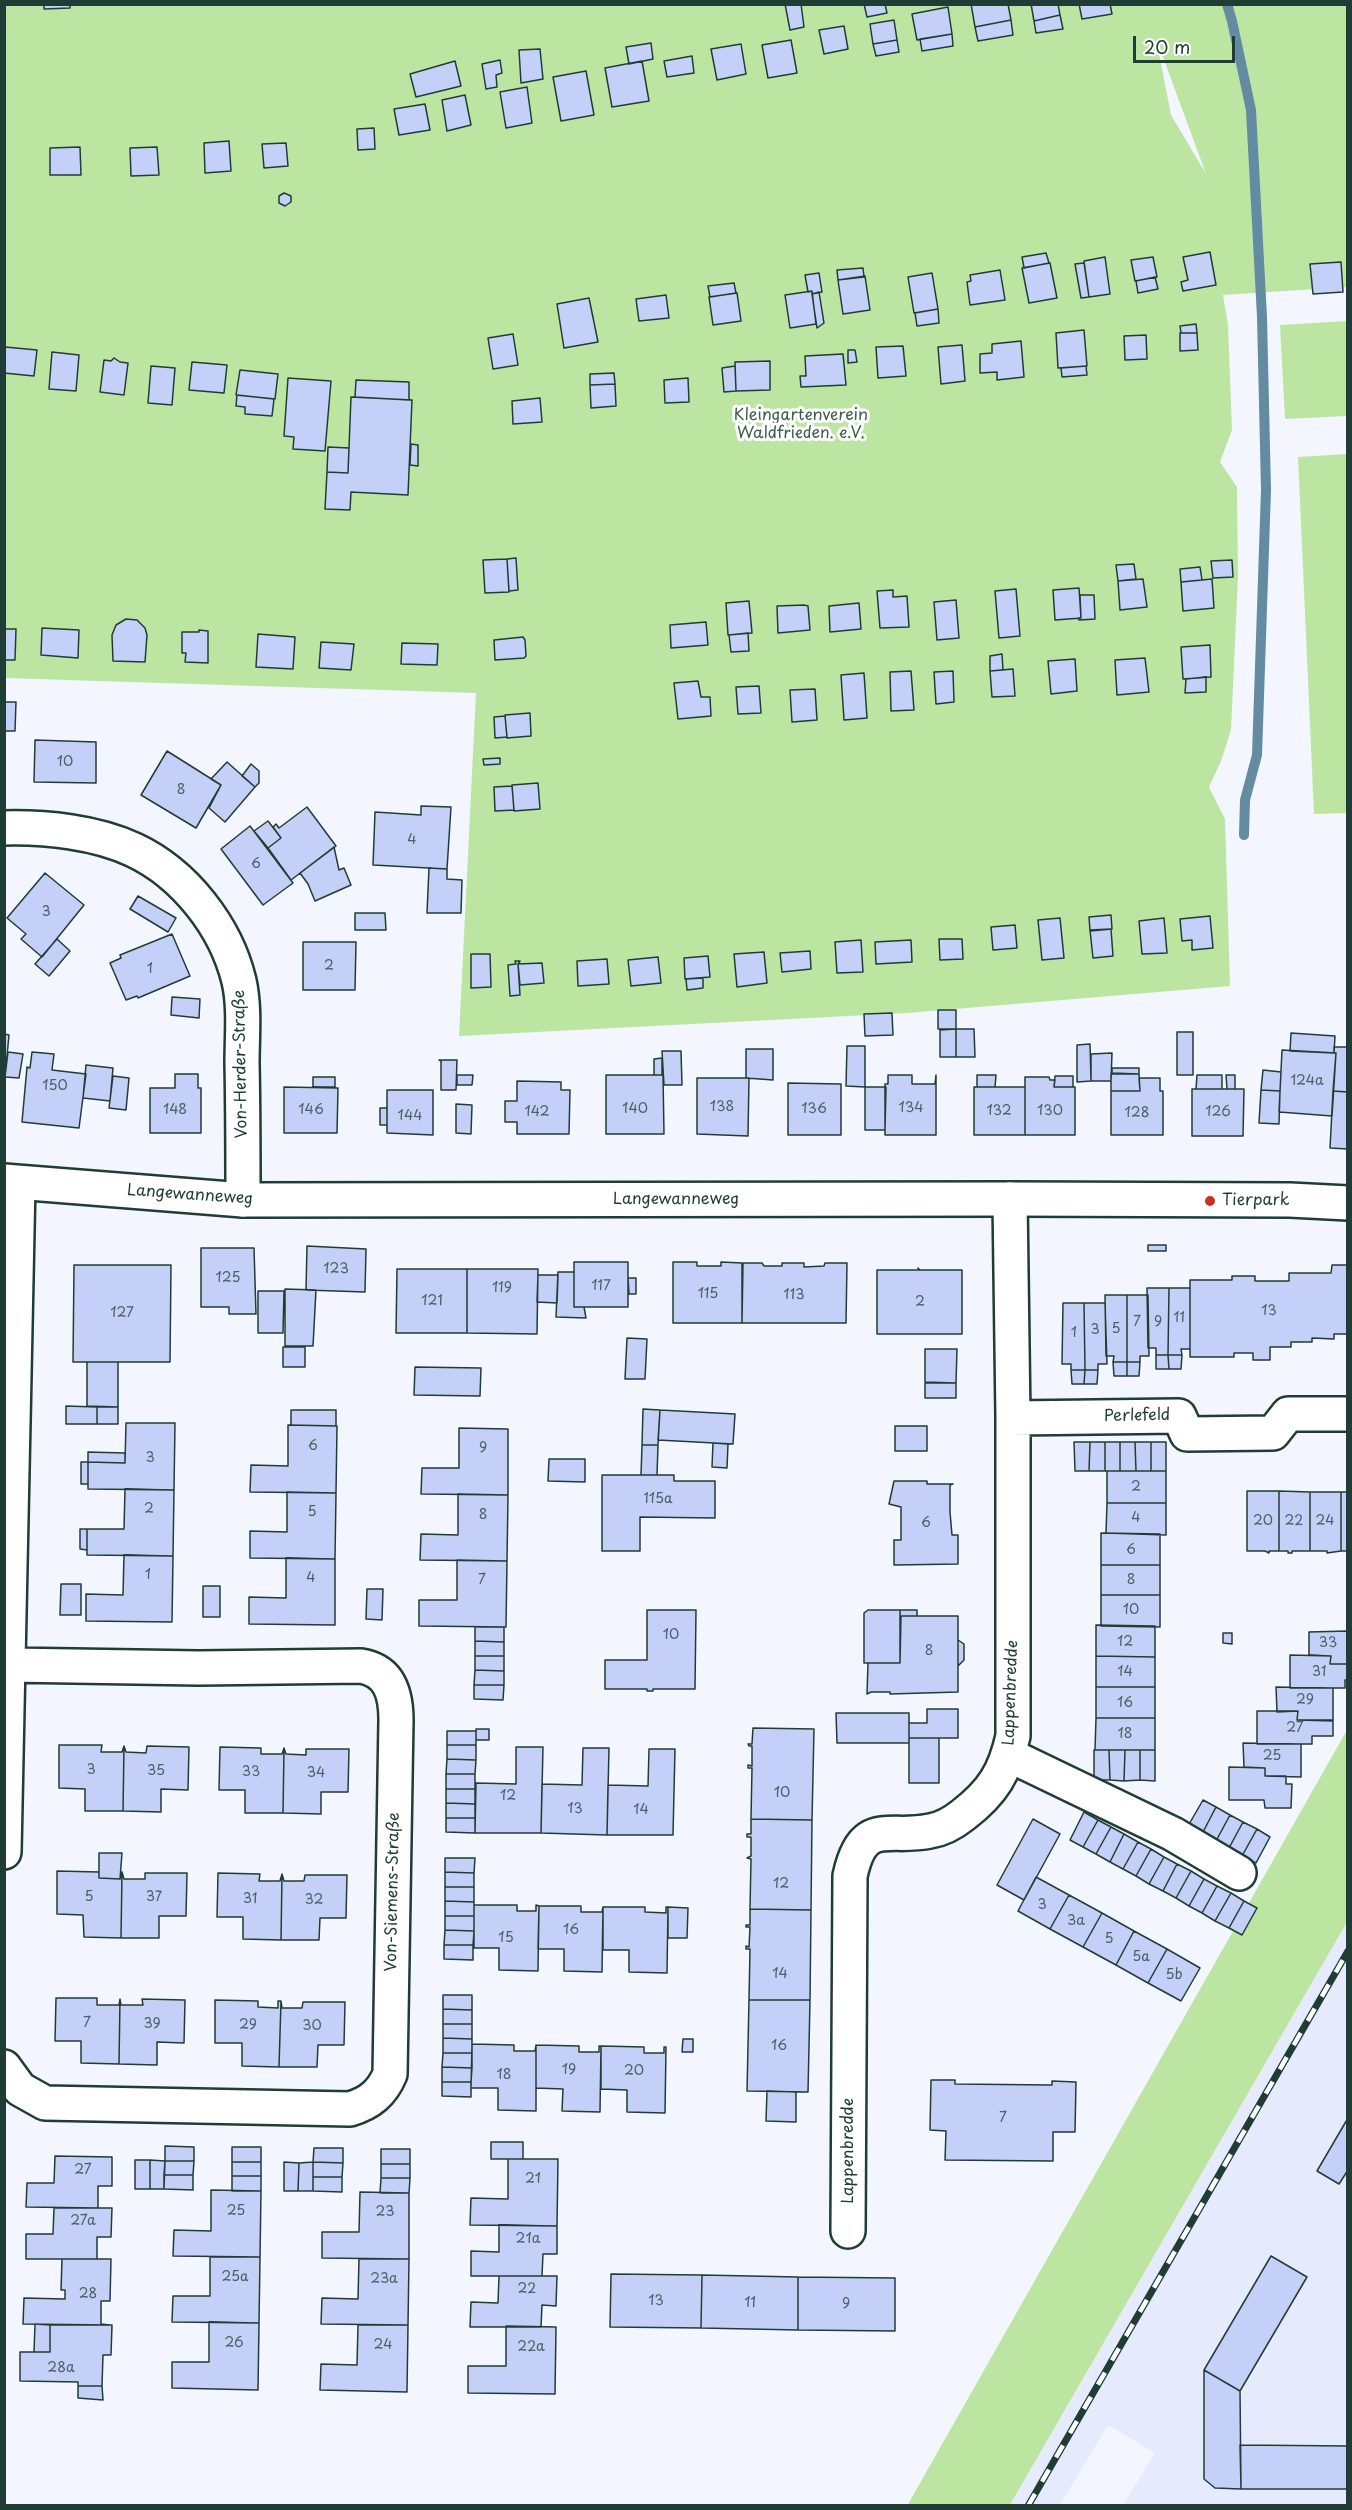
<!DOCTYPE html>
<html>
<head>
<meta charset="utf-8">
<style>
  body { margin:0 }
  #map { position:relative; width:1352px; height:2510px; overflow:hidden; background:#f3f6fe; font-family:"Playpen Sans",sans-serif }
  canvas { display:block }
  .frame { position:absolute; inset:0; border:6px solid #1f3d34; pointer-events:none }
  .scale { position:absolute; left:1133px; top:36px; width:102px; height:27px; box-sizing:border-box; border:3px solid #1f3d34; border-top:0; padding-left:8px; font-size:18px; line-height:21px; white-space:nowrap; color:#1f3d34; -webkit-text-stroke:4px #fff; paint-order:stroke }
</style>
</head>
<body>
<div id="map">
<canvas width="1352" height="2510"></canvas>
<div class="frame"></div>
<div class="scale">20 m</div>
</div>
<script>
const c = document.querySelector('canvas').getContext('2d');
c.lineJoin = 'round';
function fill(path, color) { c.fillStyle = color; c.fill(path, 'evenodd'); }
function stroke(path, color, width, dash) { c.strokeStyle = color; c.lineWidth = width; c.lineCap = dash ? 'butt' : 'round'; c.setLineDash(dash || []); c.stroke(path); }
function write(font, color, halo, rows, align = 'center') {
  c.font = font + ' "Playpen Sans",sans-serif'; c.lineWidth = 6; c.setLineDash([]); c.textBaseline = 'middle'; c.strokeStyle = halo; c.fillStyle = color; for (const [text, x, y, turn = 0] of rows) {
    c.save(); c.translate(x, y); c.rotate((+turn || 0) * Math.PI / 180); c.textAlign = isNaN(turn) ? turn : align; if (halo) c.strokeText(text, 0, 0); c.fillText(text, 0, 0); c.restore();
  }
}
const built = new Path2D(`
  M1347,1922V2505H1123L1155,2453L1108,2425L1060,2505L1010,2506Z`);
const green = new Path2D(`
  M5,5H1347V287L1223,295L1228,325L1232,430L1220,462L1237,487L1238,577L1231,730L1221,761L1209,787L1225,819L1230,986L907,1013L459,1036L476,693L5,678ZM1156,38L1206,174L1171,115Z
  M1347,321V416L1285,419L1280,325Z
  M1347,454V813L1314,814L1298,457Z
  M1347,1730V1922L1010,2505L907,2506Z`);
const stream = new Path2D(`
  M1227,4L1232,21L1251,110L1262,317L1266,490L1257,755L1245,800L1244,835`);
const building = new Path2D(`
  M44,4H70V8L44,9Z
  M785,4H801L804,27L790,30Z
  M864,4H885L887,13L867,17Z
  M971,4H1008L1011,20L975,27Z
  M1031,4H1058L1060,15L1034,21Z
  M1079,4H1110L1112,14L1082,19Z
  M948,7L952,34L917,40L912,14Z
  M1060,15L1063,29L1036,33L1034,21Z
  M894,20L897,40L873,44L870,24Z
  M1011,20L1013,35L978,41L975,27Z
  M844,26L848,49L824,54L819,30Z
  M952,34L953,46L922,51L920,39Z
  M791,40L797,73L768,78L762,45Z
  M897,40L899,52L876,56L873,44Z
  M651,43L653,59L629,64L626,47Z
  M741,44L746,74L717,80L711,49Z
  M540,49L543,79L521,83L519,50Z
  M692,56L694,73L667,77L664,61Z
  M500,60L502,73L496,75L497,87L486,89L482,64Z
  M455,61L461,86L416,97L410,74Z
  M642,61L649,101L612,107L605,68Z
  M586,71L594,115L561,121L553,77Z
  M527,87L532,123L506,128L500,92Z
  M465,95L471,125L447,131L442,100Z
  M425,104L430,130L399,135L394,109Z
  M374,128L375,149L358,150L357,129Z
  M229,141L231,171L205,173L204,143Z
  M286,143L288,166L264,168L262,144Z
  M80,147L81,175H50V148Z
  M157,147L159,175L131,176L130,148Z
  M284,193L291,196V202L285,206L279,203V196Z
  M1210,252L1216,285L1183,291L1181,282L1188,280L1183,257Z
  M1046,253L1049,263L1024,268L1022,257Z
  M1105,257L1110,294L1089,297L1084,261Z
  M1153,257L1157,277L1135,281L1131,260Z
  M1341,262L1343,292L1313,294L1310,264Z
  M1050,263L1057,298L1029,303L1022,268Z
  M1084,263L1089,297L1081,298L1075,264Z
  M863,268L864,277L838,280L837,270Z
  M1000,270L1005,300L970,305L967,282L971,281L970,275Z
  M819,273L822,292L812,294V291L808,292L805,275Z
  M932,273L938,309L914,313L908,277Z
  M865,276L870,310L843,314L838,280Z
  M1155,277L1158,289L1138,293L1136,281Z
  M734,283L736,293L710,297L708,286Z
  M812,291L816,324L790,328L785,295Z
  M819,292L824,323L817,328L812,294Z
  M737,293L741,321L713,325L709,297Z
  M666,295L669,318L639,321L636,299Z
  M589,298L598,342L564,348L557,304Z
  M938,309L939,323L917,326L915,313Z
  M1196,324L1197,333H1181L1180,326Z
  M1084,330L1087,366L1058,368L1056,333Z
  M1180,333H1197L1198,350L1180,351Z
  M513,334L518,365L493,369L488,338Z
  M1146,335L1147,359L1125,360L1124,336Z
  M1021,341L1024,377L997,380V372L980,373V354L992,353V344Z
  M962,345L965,381L941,384L938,347Z
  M903,346L906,376L878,378L876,347Z
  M5,347L37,350L34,376L4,373Z
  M848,350H855L857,362L848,363Z
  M52,352L79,355L76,391L49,389Z
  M843,354L846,385L801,387L800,376H806L805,356Z
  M114,358L120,362L128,363L124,395L100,392L104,360L111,361Z
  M770,361V390L736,391L735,362Z
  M192,362L227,365L224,393L189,390Z
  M151,366L175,368L172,405L148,403Z
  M735,366L736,391L724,392L722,368Z
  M1086,366L1087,375L1062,377L1061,368Z
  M240,370L278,374L275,399L236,395Z
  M614,373L615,384L590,385V374Z
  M288,378L331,381L325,451L293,449L294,437L284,436Z
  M688,378L689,402L665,403L664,380Z
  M356,380L409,382V400L355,397Z
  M615,384L616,406L591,408L590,385Z
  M237,395L274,399L272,416L245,414V407L236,406Z
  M351,397L412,400L408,495L351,492L350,510L325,509L327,472L348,473Z
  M540,398L542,422L513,424L512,401Z
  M411,444L418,445V466L410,465Z
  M328,447L349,448L348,473L327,472Z
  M516,558L518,590L509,591L507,559Z
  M507,559L509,592L485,593L483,560Z
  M1232,560L1233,577L1213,578L1211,561Z
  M1134,564L1136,579L1118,581L1116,565Z
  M1200,567L1202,580L1181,582L1180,569Z
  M1143,579L1147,607L1120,610L1118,581Z
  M1212,579L1214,608L1183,611L1181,582Z
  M1079,588L1081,618L1055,620L1053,590Z
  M1016,589L1020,636L999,638L995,591Z
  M893,590V597L907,596L909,627L880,628L877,591Z
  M1080,595H1094L1095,619L1079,620L1078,618H1081Z
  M956,600L959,638L937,640L934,602Z
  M749,601L752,633L728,635L726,603Z
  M859,603L861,629L830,632L829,606Z
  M804,605L808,606L810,630L778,633L777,606Z
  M126,619L137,620L145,628L147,635L145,662L113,661L112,635L116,625Z
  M706,622L708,645L671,648L670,625Z
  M42,628L79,630L78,658L41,655Z
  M4,629H16L15,660H4Z
  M199,630L208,631V663L185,662L186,653H182V632H199Z
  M748,633L749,651L731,652L729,635Z
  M258,634L295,637L293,669L256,667Z
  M523,637L525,640L526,656L524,658L495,660L494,640Z
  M321,642L354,644L351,670L319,668Z
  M402,643L438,644L437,665L401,664Z
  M1210,645L1211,677L1183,679L1181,647Z
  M1002,654L1003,670L990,671V656Z
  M1145,658L1149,692L1117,695L1115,660Z
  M1075,659L1077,691L1051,694L1048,661Z
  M1013,669L1015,696L992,697L990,671Z
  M911,671L914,710L891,711L890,672Z
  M953,671L954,702L936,704L934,672Z
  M864,673L867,718L844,720L841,675Z
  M1206,677V692L1185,693L1186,679Z
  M698,681L701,697H710L711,716L678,719L674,683Z
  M759,686L761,713L738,714L736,687Z
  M815,689L817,720L792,722L790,690Z
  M4,702H16L15,731H4Z
  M530,713L531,736L507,738L505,715Z
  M505,716L507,737L495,738L494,717Z
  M35,740L96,742V783L34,782Z
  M167,751L221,785L196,828L141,795Z
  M500,758V764L484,765L483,759Z
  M227,762L255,787L225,822L209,808L221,785L211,779Z
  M251,764L259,771V783L255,787L242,776Z
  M538,783L540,809L514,811L512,785Z
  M512,786L514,810L495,811L494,787Z
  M421,806L451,807L447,869L373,865L375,812L421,815Z
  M307,807L336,846L291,880L268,848L281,838L273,827L276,824L279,828Z
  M268,821L281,838L268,848L254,831Z
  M250,826L293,883L263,905L221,849Z
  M334,847L339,870L344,868L351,885L315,901L308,884L300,873Z
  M429,868L447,869V879L462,880L461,913H427Z
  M45,873L84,905L42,957L21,939L26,934L7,918Z
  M138,896L176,918L168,932L130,909Z
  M355,913H385L386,930H355Z
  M1111,915L1112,929L1090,931L1089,917Z
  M1210,916L1213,948L1192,950V940L1182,941L1180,919Z
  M1060,918L1064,958L1042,960L1038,920Z
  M1164,918L1167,953L1142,954L1139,921Z
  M1015,925L1017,948L993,950L991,927Z
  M1111,929L1113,956L1093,958L1090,930Z
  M172,934L190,976L138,998L137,996L126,1000L110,963L121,958L120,955Z
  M57,939L70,951L49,976L35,964Z
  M939,939H962L963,959L940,960Z
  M861,940L863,972L837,973L835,942Z
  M911,940L912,962L876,964L875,942Z
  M303,942H356L355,990H303Z
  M810,951L811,969L782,972L780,953Z
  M764,952L767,983L737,987L734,954Z
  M471,954H490L491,987L471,988Z
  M708,956L710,977L685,979L684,958Z
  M658,957L661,983L631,986L628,960Z
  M607,959L609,984L578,986L577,961Z
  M515,961H520L518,964L520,995L510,996L508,965L516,964Z
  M542,963L544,983L520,985L518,964Z
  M703,978V988L687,990L686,979Z
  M172,997L200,999L199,1018L171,1015Z
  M938,1010H956V1029H938Z
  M892,1013L893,1035L865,1036L864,1014Z
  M956,1029V1057H940V1030Z
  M956,1029H974L975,1057H956Z
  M1177,1032H1193V1075H1177Z
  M1291,1033L1335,1036L1334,1053L1290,1051Z
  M4,1034L9,1035L5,1077H4Z
  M1090,1044L1091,1081L1077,1082V1045Z
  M847,1046H865V1087L846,1086Z
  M1334,1047H1348V1092L1333,1091L1336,1053H1334Z
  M746,1049H773V1080L746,1078Z
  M1282,1050L1336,1053L1332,1116L1279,1112Z
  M662,1051H681L682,1085H664Z
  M8,1052L23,1054L19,1078L5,1077Z
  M32,1052L54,1054L52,1070L86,1074L79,1128L22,1122L27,1067L30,1068Z
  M1112,1053L1111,1081H1091V1054Z
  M662,1058V1075H654V1059Z
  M439,1060H457L456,1090H441V1061Z
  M86,1065L113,1068L110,1101L83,1098Z
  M1112,1068H1139V1074L1112,1073Z
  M1263,1070L1281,1072L1280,1091L1261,1090Z
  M175,1074H198V1088H201V1133H150V1088H175Z
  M1111,1074H1139L1140,1091H1111Z
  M457,1075H473L472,1085H457Z
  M606,1075H663L664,1134H606Z
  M888,1075H912V1084H935L936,1075V1135H885V1084H888Z
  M977,1075H996L995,1087H977Z
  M1197,1075H1222V1089H1196Z
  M1226,1075H1235V1089H1227Z
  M113,1076L129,1078L126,1110L109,1108Z
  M1055,1076H1073V1087H1054Z
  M313,1077H335V1087H313Z
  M1025,1077H1049L1050,1080H1055L1054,1087H1075V1135H1025Z
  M697,1078H749L748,1136L697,1134Z
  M1139,1078H1160V1091H1163V1135H1111V1091H1140Z
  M517,1081L561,1082V1090H570L569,1134H517V1122H505V1101H517Z
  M788,1083L841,1084V1135H788Z
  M284,1087L338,1088L337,1133H284Z
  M865,1087H886L885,1130H865Z
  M974,1087H1025V1135H974Z
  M1192,1089H1244L1243,1136H1192Z
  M387,1090H433V1135L387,1133Z
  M1261,1090L1280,1091L1279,1124L1259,1123Z
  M1333,1091L1348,1092V1149L1330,1148Z
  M456,1104L472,1105L471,1134L456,1133Z
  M380,1108H387V1125H380Z
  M1148,1245H1166V1251H1148Z
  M307,1246L366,1249L365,1292L306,1290Z
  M201,1248H254L256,1314H229V1307H201Z
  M574,1262H628V1307H574Z
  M673,1262H697V1266H721V1262L742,1263V1323H673Z
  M743,1263H762L764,1266H782V1263H804V1267L824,1266L825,1263H847L846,1323H742Z
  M74,1265H171L170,1362H73Z
  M1332,1265H1348V1334H1334V1339L1312,1338V1342H1291V1347H1270V1360H1253V1353H1234V1357H1190V1280H1232V1276H1255V1281H1289V1273H1331Z
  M918,1268L920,1270H962V1334H877V1270H919Z
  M397,1269H467V1333H396Z
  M467,1269H538L537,1334L467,1333Z
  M558,1272H574V1307H584L586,1318L556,1317Z
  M538,1275H558L557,1303L537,1302Z
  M628,1278H636V1294H629Z
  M1147,1288H1169L1168,1355H1156V1348H1148Z
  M1169,1288H1190V1349H1181L1182,1355H1168Z
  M285,1289L316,1290L313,1346H285Z
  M258,1291H284L283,1333H258Z
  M1105,1295H1127V1362H1113L1114,1356H1106Z
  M1127,1295H1148L1149,1356H1140V1362H1127Z
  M1063,1303H1084L1085,1370H1071V1364H1062Z
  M1084,1303H1105L1107,1364H1098V1370H1085Z
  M627,1338L647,1339L645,1379H625Z
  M283,1347H305V1367H283Z
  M925,1349H957L956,1383L925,1382Z
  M1156,1355H1168L1169,1369H1156Z
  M1168,1355H1182L1181,1369H1169Z
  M87,1362H118V1407L87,1406Z
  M1113,1362H1127V1376H1114Z
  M1127,1362H1140L1139,1376H1127Z
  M415,1367L481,1368L480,1396L414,1395Z
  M1071,1370H1085L1084,1384H1072Z
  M1085,1370H1098L1097,1384H1084Z
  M925,1383H956V1398H925Z
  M66,1406L97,1407V1424H66Z
  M97,1407H118V1424H97Z
  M643,1409L660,1410L658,1445H642Z
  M291,1410H336V1426L291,1425Z
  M660,1410L735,1414L733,1444L658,1440Z
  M126,1423H175L174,1490L88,1489V1462L125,1463Z
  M288,1425L337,1426L336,1493L250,1492L251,1465L288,1466Z
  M895,1426H927V1451H895Z
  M459,1428L508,1429V1495L421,1494L422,1468H459Z
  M1074,1442H1090L1089,1471H1075Z
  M1090,1442H1105V1471H1089Z
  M1105,1442H1120V1471H1105Z
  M1120,1442H1135L1136,1471H1120Z
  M1135,1442H1151V1471H1136Z
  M1151,1442H1166V1471H1151Z
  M713,1443L728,1444L727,1468L712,1467Z
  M642,1445H658L657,1475H641Z
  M88,1452L125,1453V1463L88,1462Z
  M549,1459H585V1482L548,1481Z
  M81,1462H88V1484H81Z
  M1107,1471H1166V1503H1107Z
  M602,1475H674V1481H715V1518L640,1517V1551H602Z
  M894,1481H927V1484H953L950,1485V1512L952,1535H958V1564L894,1565V1540H901V1507L889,1504Z
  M125,1489L174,1490L173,1556L87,1555V1529H124Z
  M1247,1491H1279V1551H1269V1553L1265,1551H1247Z
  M1279,1491L1310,1492V1551H1292V1553H1288V1551H1279Z
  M287,1492L336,1493L335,1559L250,1558V1531L287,1532Z
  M1310,1492H1341V1551L1327,1553V1551H1310Z
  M1341,1492H1348V1551H1341Z
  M458,1494L508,1495L507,1561L420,1560L421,1534L458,1535Z
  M1107,1503H1166V1535L1106,1533Z
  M80,1529H87V1550L80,1549Z
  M1101,1533L1160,1534V1565H1101Z
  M124,1555L173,1556L172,1622L86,1621V1594L123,1595Z
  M286,1558L335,1559V1625L249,1624V1597L286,1598Z
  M457,1560L507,1561L506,1627L419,1626V1600H457Z
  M1101,1565H1160V1595H1101Z
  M61,1584H81V1615H60Z
  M203,1586H220V1617H203Z
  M367,1589H383L382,1620L366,1619Z
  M1101,1595H1160V1627L1101,1626Z
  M647,1610H696L695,1689H653V1691H647V1689H605V1660H647Z
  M868,1610H900V1663H864V1613Z
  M900,1610H917V1616H900Z
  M901,1616H958V1692L890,1694V1692H871L867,1694L868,1663H900Z
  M1096,1625L1155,1626V1657L1096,1656Z
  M475,1627H504V1642L475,1641Z
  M1348,1631V1664H1330L1331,1656L1309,1655V1632Z
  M1223,1633H1232V1644L1223,1643Z
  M958,1640L964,1644V1660L958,1666Z
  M475,1641L504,1642V1656H475Z
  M1290,1655L1331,1656L1330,1664H1348V1680H1345V1688H1290Z
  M475,1656H504V1671L475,1670Z
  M1096,1656L1155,1657V1687H1096Z
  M475,1670L504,1671V1685H474Z
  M474,1685H504L503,1700L474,1699Z
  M1096,1687H1155V1718H1096Z
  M1276,1687L1333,1688V1721L1297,1720L1298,1711L1277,1712Z
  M927,1709H958V1738H909V1723H927Z
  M1257,1711H1298L1297,1720H1333V1736H1312V1744H1257Z
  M836,1713H909V1743H837Z
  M1096,1718H1155V1750H1095Z
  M753,1728L814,1729L812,1820L751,1819L752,1768H748V1765L752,1766V1746H749L748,1744H752Z
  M476,1729H489V1740H476Z
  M447,1731H476V1745H447Z
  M909,1738H939V1783H909Z
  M1243,1743L1301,1744V1777L1265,1776V1768L1244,1767Z
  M59,1745H102L101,1752H122L124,1746L123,1811H85V1789L59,1788Z
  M447,1745H476V1760L447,1759Z
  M124,1746L126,1752L146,1753L147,1746L189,1747L188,1790L161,1789V1812L123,1811Z
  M220,1747L261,1748V1754H282L284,1748L283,1813H245V1790H219Z
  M516,1747H543L541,1833H475L476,1783L516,1784Z
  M284,1748L286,1754L306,1755V1749H349L348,1792H321V1814L283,1813Z
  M583,1748H609L607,1835L541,1833L542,1784L582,1785Z
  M649,1749H675L673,1835H607L608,1785L648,1786Z
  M1094,1750H1109L1110,1780H1094Z
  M1109,1750H1125L1124,1781L1110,1780Z
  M1125,1750H1140V1780L1124,1781Z
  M1140,1750H1155V1781L1140,1780Z
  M447,1759L476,1760L475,1774H446Z
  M1229,1767L1265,1768V1776H1286V1784H1292L1291,1808H1265L1264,1800H1229Z
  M446,1774H475V1789H446Z
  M446,1789H475V1804L446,1803Z
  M1203,1800L1216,1807L1202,1834L1188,1826Z
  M446,1803L475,1804V1818H446Z
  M1216,1807L1230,1815L1216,1841L1202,1834Z
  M1084,1812L1098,1820L1083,1847L1070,1840Z
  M1230,1815L1243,1822L1229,1848L1216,1841Z
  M446,1818H475V1833L446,1832Z
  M751,1819L812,1820L811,1910L750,1909L751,1859L747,1858L751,1856V1837H747V1834H751Z
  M1033,1819L1060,1834L1024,1900L997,1885Z
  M1098,1820L1111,1827L1096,1854L1083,1847Z
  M1243,1822L1257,1829L1242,1856L1229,1848Z
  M1111,1827L1124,1834L1110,1862L1096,1854Z
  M1257,1829L1270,1837L1256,1863L1242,1856Z
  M1124,1834L1138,1842L1123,1869L1110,1862Z
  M1138,1842L1151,1849L1136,1876L1123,1869Z
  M1151,1849L1164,1857L1149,1884L1136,1876Z
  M99,1853H122L120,1879L99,1878Z
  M1164,1857L1177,1864L1163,1891L1149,1884Z
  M445,1858H475L474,1873L445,1872Z
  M1177,1864L1191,1871L1176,1898L1163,1891Z
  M57,1871L99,1872V1878L120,1879L122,1872L121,1938L84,1937L83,1915L57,1914Z
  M1191,1871L1204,1879L1189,1906L1176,1898Z
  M122,1872L124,1879H145V1873H187L186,1916H159V1938H121Z
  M445,1872L474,1873V1887H445Z
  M218,1873L260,1874L259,1881H280L282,1874L281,1940L243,1939V1917H217Z
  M282,1874L284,1881H304L305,1875H347L346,1918H320L319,1940H281Z
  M1036,1877L1069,1895L1050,1929L1018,1911Z
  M1204,1879L1217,1886L1202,1913L1189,1906Z
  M1217,1886L1231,1893L1215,1921L1202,1913Z
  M445,1887H474V1902L445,1901Z
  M1231,1893L1244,1901L1229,1928L1215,1921Z
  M1069,1895L1102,1913L1083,1947L1050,1929Z
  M445,1901L474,1902V1916H445Z
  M1244,1901L1257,1908L1242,1935L1229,1928Z
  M474,1905H517V1911H536V1905L539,1906L538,1971L499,1970V1948H474Z
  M539,1906H581V1912H602L603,1907L602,1972L564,1971V1949H538Z
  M603,1907H645V1912L666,1913V1907H668L667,1973L629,1972V1950H603Z
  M668,1907L688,1908L687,1938H668Z
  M750,1909L811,1910L810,2000H749L750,1949H746V1946L749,1947L750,1927H746V1925H750Z
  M1102,1913L1134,1931L1116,1965L1083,1947Z
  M445,1916H474V1931L445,1930Z
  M445,1930L474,1931L473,1945H444Z
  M1134,1931L1167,1949L1148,1983L1116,1965Z
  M444,1945H473V1960L444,1959Z
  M1167,1949L1200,1968L1181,2001L1148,1983Z
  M443,1995H472V2010L443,2009Z
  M56,1998H97V2005H119L120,1999L119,2064L81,2063V2041H55Z
  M120,1999L121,2005H143L142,1999L185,2000L184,2043L157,2042V2065L119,2064Z
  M215,2000L258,2001V2007L278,2008V2001H281L279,2067L242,2066V2043H215Z
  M749,2000H810L808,2092L747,2091Z
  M281,2001L282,2008H302L303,2002H345L344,2045H318L317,2067H279Z
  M443,2009L472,2010V2024H443Z
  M443,2024H472V2039L443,2038Z
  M443,2038L472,2039V2053H443Z
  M683,2039H693V2052H682Z
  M472,2044L514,2045V2051H535L536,2045V2111L498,2110V2088H471Z
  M536,2045L579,2046V2052H599V2046H601L600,2112L562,2111L563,2089L536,2088Z
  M601,2046L644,2047V2053H664V2047H666L665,2113L627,2112V2090L601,2089Z
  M443,2053H472V2068L442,2067Z
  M442,2067L472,2068L471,2082H442Z
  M931,2080H955V2084L1052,2085V2081L1076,2082L1075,2132H1053V2161L945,2160L946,2131L930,2130Z
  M442,2082H471V2097L442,2096Z
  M767,2091L796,2092V2122L766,2121Z
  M1348,2118V2170L1339,2184L1317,2171Z
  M491,2142H523V2159H491Z
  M165,2146L194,2147V2161H165Z
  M232,2147H261V2162H232Z
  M314,2148H343V2163L313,2162Z
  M381,2149H410V2164H381Z
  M55,2156L112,2157V2186H98V2208L26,2207L27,2183H54Z
  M508,2159H558L557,2226L470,2225L471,2198L508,2199Z
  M135,2160H150V2189H135Z
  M150,2160L165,2161L164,2189H150Z
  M165,2161H194L193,2175H164Z
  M232,2162H261V2176H232Z
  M284,2162L299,2163L298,2191H284Z
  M313,2162L343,2163L342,2177H313Z
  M313,2162V2191H298L299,2163Z
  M381,2164H410V2178H381Z
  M164,2175H193V2190L164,2189Z
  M232,2176H261V2191H232Z
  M313,2177H342V2192L313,2191Z
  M381,2178H410L409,2193H380Z
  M211,2190L261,2191L260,2257L173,2256L174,2230L211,2231Z
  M360,2192L409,2193V2259L322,2258V2232H359Z
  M54,2208H112L111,2237H97V2259H26V2234H53Z
  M499,2225L557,2226V2254H543L542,2276H471V2251L499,2252Z
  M1271,2256L1307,2277L1240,2391L1204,2370Z
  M210,2257H260L259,2323L172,2322L173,2296H210Z
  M62,2259H111L110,2301H101V2324L110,2325L23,2324L24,2298L65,2299V2290H61Z
  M359,2259H409L408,2325L321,2324L322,2298L358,2299Z
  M611,2274L702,2275L701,2328L610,2327Z
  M702,2275L798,2277V2330L701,2328Z
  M499,2276H557L556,2306L542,2305L541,2327H470L471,2302L498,2303Z
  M798,2277L895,2278V2331L798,2330Z
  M209,2322L259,2323L258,2390L172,2388V2362H209Z
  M35,2324L50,2325V2352H34Z
  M50,2325H112L111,2355H103L102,2386H78V2382L20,2381V2352H50Z
  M358,2325H408L407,2392L320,2390L321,2364L357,2365Z
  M506,2326L556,2327L555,2394L468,2393V2366H506Z
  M1204,2370L1240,2391L1241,2489L1215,2488L1204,2479Z
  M78,2386H102L103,2400L78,2398Z
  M1240,2445L1348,2446V2489H1241Z`);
const minor = new Path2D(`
  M4,828C46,827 96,832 134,850C185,874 226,927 239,981C245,1007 242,1037 242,1063C243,1109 243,1154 243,1200
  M1013,1418L1179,1416L1187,1434L1273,1433L1288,1414H1348
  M1009,1755L1173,1834L1239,1873
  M4,1852L18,1183
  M4,2067L20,2089L45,2103L350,2109C370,2103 382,2093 390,2074L396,1720C396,1694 390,1671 361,1666L199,1668L10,1665
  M848,2231L850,1876C863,1816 888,1840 930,1831C943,1829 953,1823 963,1815C993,1792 1005,1772 1013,1736V1418L1010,1199`);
const tertiary = new Path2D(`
  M4,1181L243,1200L1010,1199L1290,1200L1348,1203`);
const rail = new Path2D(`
  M1028,2506L1348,1951`);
const markers = [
  [1210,1201,6,"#c8321e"]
];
const numberNames = [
  ["10",65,762],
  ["8",181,790],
  ["4",412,840],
  ["6",256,864],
  ["3",46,912],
  ["2",329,966],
  ["1",150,969],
  ["124a",1307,1081],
  ["150",55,1086],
  ["138",722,1107],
  ["134",911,1108],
  ["140",635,1109],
  ["136",814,1109],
  ["148",175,1110],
  ["146",311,1110],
  ["132",999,1111],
  ["130",1050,1111],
  ["142",537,1112],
  ["126",1218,1112],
  ["128",1137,1113],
  ["144",410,1116],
  ["123",336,1269],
  ["125",228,1278],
  ["117",601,1286],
  ["119",502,1288],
  ["115",708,1294],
  ["113",794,1295],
  ["121",432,1301],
  ["2",920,1302],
  ["13",1269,1311],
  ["127",122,1313],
  ["11",1179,1318],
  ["7",1137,1322],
  ["9",1158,1322],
  ["5",1116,1329],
  ["3",1095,1330],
  ["1",1074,1333],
  ["6",313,1446],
  ["9",483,1448],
  ["3",150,1458],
  ["2",1136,1487],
  ["115a",658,1499],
  ["2",149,1509],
  ["5",312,1512],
  ["8",483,1515],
  ["4",1136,1518],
  ["20",1263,1521],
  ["22",1294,1521],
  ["24",1325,1521],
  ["6",926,1523],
  ["6",1131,1550],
  ["1",148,1575],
  ["4",311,1578],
  ["7",482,1580],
  ["8",1131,1580],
  ["10",1131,1610],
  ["10",671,1635],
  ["12",1125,1642],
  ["33",1328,1643],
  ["8",929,1651],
  ["14",1125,1672],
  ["31",1319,1672],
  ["29",1305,1700],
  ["16",1125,1703],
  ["27",1295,1728],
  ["18",1125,1734],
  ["25",1272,1756],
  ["3",91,1770],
  ["35",156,1771],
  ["33",251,1772],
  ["34",316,1773],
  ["10",782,1793],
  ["12",508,1796],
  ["13",575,1809],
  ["14",641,1810],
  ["12",781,1884],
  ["5",89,1897],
  ["37",154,1897],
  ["31",250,1899],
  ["32",314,1900],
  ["3",1042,1905],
  ["3a",1076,1921],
  ["16",571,1930],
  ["15",506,1938],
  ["5",1109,1939],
  ["5a",1141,1957],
  ["14",780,1974],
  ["5b",1174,1975],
  ["7",87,2023],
  ["39",152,2024],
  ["29",248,2025],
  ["30",312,2026],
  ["16",779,2046],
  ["19",569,2070],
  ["20",634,2071],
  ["18",504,2075],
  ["7",1003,2118],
  ["27",83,2170],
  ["21",533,2179],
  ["25",236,2211],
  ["23",385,2212],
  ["27a",83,2221],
  ["21a",528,2239],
  ["25a",235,2277],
  ["23a",384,2279],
  ["22",527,2289],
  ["28",88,2294],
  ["13",656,2301],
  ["11",750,2303],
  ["9",846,2304],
  ["26",234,2343],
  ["24",383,2345],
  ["22a",531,2347],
  ["28a",61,2368]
];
const parkNames = [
  ["Kleingartenverein",801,416],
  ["Waldfrieden. e.V.",801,434]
];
const streetNames = [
  ["Von-Herder-Straße",241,1064,-91],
  ["Langewanneweg",190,1195,4],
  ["Langewanneweg",676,1200],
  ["Perlefeld",1137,1416,-1],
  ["Lappenbredde",1011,1693,-88],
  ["Von-Siemens-Straße",393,1892,-89],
  ["Lappenbredde",849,2151,-90]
];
const poiNames = [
  ["Tierpark",1222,1201]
];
fill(built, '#e5ebfc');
fill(green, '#bce5a2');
stroke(stream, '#638ba2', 10);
fill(building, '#c5d0f8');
stroke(building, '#1f3d34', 1.5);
stroke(minor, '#1f3d34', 38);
stroke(tertiary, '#1f3d34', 38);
stroke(minor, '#fff', 33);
stroke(tertiary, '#fff', 33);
stroke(rail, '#1f3d34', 7);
stroke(rail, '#fff', 4.5, [14]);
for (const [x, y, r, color] of markers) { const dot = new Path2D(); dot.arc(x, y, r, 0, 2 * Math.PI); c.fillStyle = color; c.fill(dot); stroke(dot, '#fff', 2); }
write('14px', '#486265', null, numberNames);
write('16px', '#3e5f4a', '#fff', parkNames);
write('16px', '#1f3d34', '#fff', streetNames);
write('16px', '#1f3d34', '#fff', poiNames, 'left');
</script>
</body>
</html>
